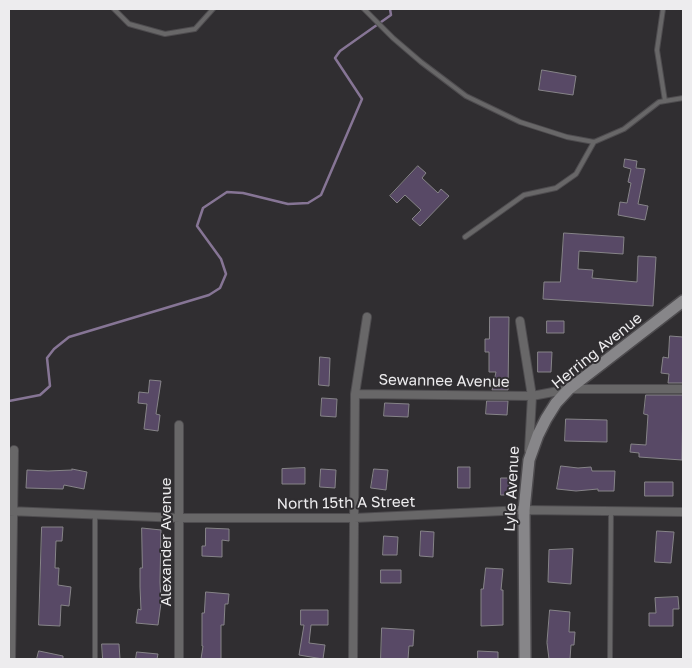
<!DOCTYPE html>
<html>
<head>
<meta charset="utf-8">
<style>
  body { margin:0 }
  #map { position:relative; width:692px; height:668px; overflow:hidden; background:#302e31; font-family:"Golos Text",sans-serif }
  canvas { display:block }
  .frame { position:absolute; inset:0; border:10px solid #edecee; pointer-events:none }
</style>
</head>
<body>
<div id="map">
<canvas width="692" height="668"></canvas>
<div class="frame"></div>
</div>
<script>
const c = document.querySelector('canvas').getContext('2d');
c.lineJoin = 'round';
function stroke(path, color, width, dash) { c.strokeStyle = color; c.lineWidth = width; c.lineCap = dash ? 'butt' : 'round'; c.setLineDash(dash || []); c.stroke(path); }
function fill(path, color) { c.fillStyle = color; c.fill(path, 'evenodd'); }
function write(font, color, halo, rows, align = 'center') {
  c.font = font + ' "Golos Text",sans-serif'; c.lineWidth = 4; c.setLineDash([]); c.textBaseline = 'middle'; c.strokeStyle = halo; c.fillStyle = color; for (const [text, x, y, turn = 0] of rows) {
    c.save(); c.translate(x, y); c.rotate((+turn || 0) * Math.PI / 180); c.textAlign = isNaN(turn) ? turn : align; if (halo) c.strokeText(text, 0, 0); c.fillText(text, 0, 0); c.restore();
  }
}
const stream = new Path2D(`
  M9,401L40,395L50,386L47,358L54,349L69,337L209,295L220,288L226,274L221,259L197,226L203,208L227,192L243,193L288,204L308,203L321,195L362,99L335,58L340,51L391,15L390,9`);
const building = new Path2D(`
  M542,70L576,76L573,95L539,90Z
  M625,159L637,161L636,168L645,169L638,204L648,206L645,220L618,215L620,202L627,203L631,183L628,182L631,169L624,167Z
  M418,166L426,173L422,178L438,193L441,189L449,196L420,226L412,219L421,210L405,195L397,203L390,196Z
  M564,233L624,237L623,254L579,251L578,269L593,270L592,278L637,282L638,256L656,257L653,306L543,299L544,282H560Z
  M490,317H509L508,390H492L496,372H489V352H485V339H489Z
  M547,321H564V333H547Z
  M670,336L683,337V383H668L669,374L661,373L663,357L668,358Z
  M538,352H552L551,372H538Z
  M320,357L330,358L329,386L319,385Z
  M150,380L161,381L156,414L160,415L158,431L144,429L147,404L138,403L139,392L148,393Z
  M646,395H683L682,460L639,457V453L630,452L631,444L646,445L648,415L644,414Z
  M322,398L337,399L336,417L321,416Z
  M487,401H508L507,415L486,414Z
  M385,403L409,404L408,417L384,416Z
  M566,419L607,420V442L565,441Z
  M561,466L578,468L591,467L592,471H615L614,491H598V489L576,491L557,489Z
  M458,467H470V488H458Z
  M305,468V484H282V469Z
  M72,469L87,472L84,489L64,485L63,489L26,488L27,470L48,471L72,470Z
  M321,469L336,470L335,488L320,487Z
  M374,469L388,470L386,490L371,488Z
  M501,478H514L513,495H501Z
  M645,482H673V496H645Z
  M42,527H63L62,541H56L55,568H59L58,585L71,587L69,606L61,605L60,626L39,625Z
  M142,528L161,530L160,582L161,603L158,625L136,623L138,609L141,610L140,587V568H142Z
  M206,528L229,529V541L222,540V557L202,556V546H205Z
  M421,531L434,532L433,557L420,556Z
  M657,531L674,532L671,563L655,562Z
  M384,536L398,537L397,555H383Z
  M573,549L571,584L548,582L549,550Z
  M486,568L503,569L501,590H503V625L481,626V589H483Z
  M381,570H401V583H381Z
  M206,592L229,594L228,604H225L224,625H221V659H201L203,646H202V613H204Z
  M678,597L679,609H673V626H649V613H656L655,598Z
  M301,610H328V625H311L309,643L325,645L323,659L299,655L304,625H301Z
  M550,610L570,612L569,632H575L574,645H571L570,659H549L547,643Z
  M382,628L414,630L413,646H409L408,659H381Z
  M102,644H119L120,659H103Z
  M39,651L63,656V659H37Z
  M478,651L498,652V659H478Z
  M137,652L158,654L157,659H136Z`);
const lane = new Path2D(`
  M114,9L129,24L165,34L195,29L213,9
  M364,9L393,38L421,62L466,96L520,122L567,137L594,142L624,129L659,102L683,98
  M663,9L657,50L665,101
  M465,237L524,195L556,188L576,174L594,142
  M95,514V659
  M610,659L611,512`);
const street = new Path2D(`
  M520,321L532,396L529,450
  M355,394L532,396L569,389H683
  M179,425V659
  M9,511L180,518H354L524,510L683,512
  M11,659L14,450
  M353,659L355,394L367,317`);
const secondary = new Path2D(`
  M525,659L524,510L529,460L538,435L546,419L556,403L569,389L683,301`);
const streetNames = [
  ["Herring Avenue",597,351,-39],
  ["Sewannee Avenue",444,381,1],
  ["Lyle Avenue",512,489,-87],
  ["North 15th A Street",346,503,-1],
  ["Alexander Avenue",166,542,-90]
];
stroke(stream, '#867595', 2.5);
fill(building, '#584966');
stroke(building, '#868488', 1);
stroke(lane, '#4e4c4f', 6);
stroke(street, '#4e4c4f', 10);
stroke(secondary, '#4e4c4f', 14);
stroke(lane, '#686768', 4);
stroke(street, '#686768', 8);
stroke(secondary, '#878689', 11);
write('15px', '#edecee', '#302e31', streetNames);
</script>
</body>
</html>
